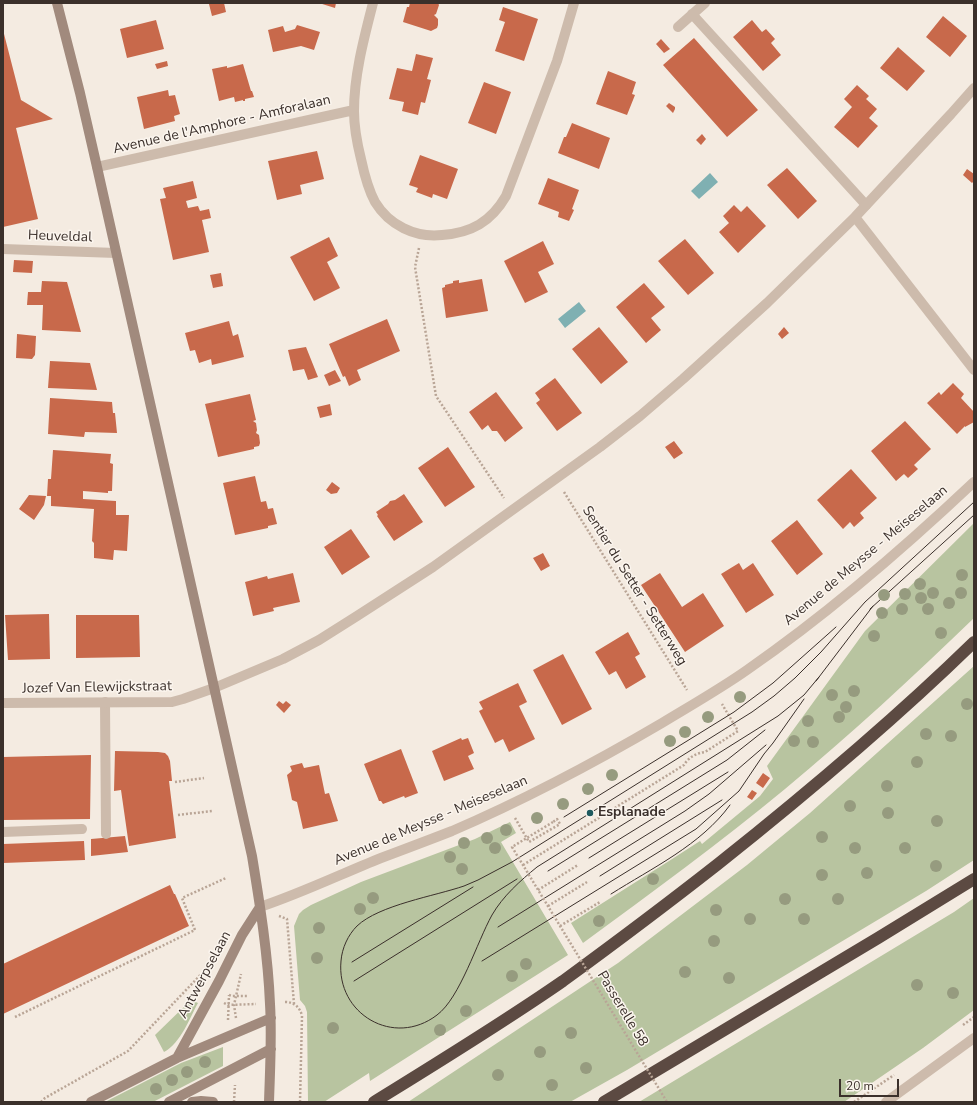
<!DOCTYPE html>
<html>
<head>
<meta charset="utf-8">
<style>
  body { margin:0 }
  #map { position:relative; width:977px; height:1105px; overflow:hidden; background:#f4ebe1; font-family:"Nunito Sans",sans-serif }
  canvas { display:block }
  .frame { position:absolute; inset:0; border:4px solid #3b302b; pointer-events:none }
  .scale { position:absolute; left:839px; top:1079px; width:60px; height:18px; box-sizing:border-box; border:2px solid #3b302b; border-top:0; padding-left:5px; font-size:12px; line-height:14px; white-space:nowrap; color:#3b302b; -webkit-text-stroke:3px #fbf5ee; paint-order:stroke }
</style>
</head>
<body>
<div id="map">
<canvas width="977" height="1105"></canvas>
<div class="frame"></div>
<div class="scale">20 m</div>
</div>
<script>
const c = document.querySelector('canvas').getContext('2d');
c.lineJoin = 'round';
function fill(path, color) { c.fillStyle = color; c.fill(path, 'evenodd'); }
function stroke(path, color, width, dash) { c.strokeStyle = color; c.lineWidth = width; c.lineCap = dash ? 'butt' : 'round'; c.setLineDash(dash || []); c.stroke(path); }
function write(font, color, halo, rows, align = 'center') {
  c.font = font + ' "Nunito Sans",sans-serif'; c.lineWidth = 3; c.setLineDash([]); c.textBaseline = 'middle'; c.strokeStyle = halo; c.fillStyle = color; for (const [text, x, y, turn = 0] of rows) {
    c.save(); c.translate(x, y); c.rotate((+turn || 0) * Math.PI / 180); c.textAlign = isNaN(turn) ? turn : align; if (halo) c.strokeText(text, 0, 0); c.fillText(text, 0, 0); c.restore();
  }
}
const green = new Path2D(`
  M974,523V618C913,677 850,735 785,789C720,843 651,893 583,943L571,923L669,861L700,841L702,844L760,796L773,779L767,766L865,631Z
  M974,666V860L926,891L627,1070L570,1102H408L618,963L747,865L810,813Z
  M510,822L516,833L501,842L568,955L370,1081L369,1073L324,1102H308L307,1012L305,1006L300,1000L294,926L299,914L303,910L311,905L361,882L475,839Z
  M974,898V1010L923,1048L844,1102H639L954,912Z
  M191,1000L198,1003C189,1019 181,1043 164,1052L155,1035Z
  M223,1047V1066L153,1102H105L181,1063Z`);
const water = new Path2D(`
  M710,173L718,182L699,199L691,191Z
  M579,302L586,311L565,328L558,319Z`);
const building = new Path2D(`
  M212,3H224L226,12L212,16L209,4Z
  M319,3H336L335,8Z
  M410,3H438L439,5L436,14L434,15L438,19V25L437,28L431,31L403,22L407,7H409Z
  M503,7L538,19L524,61L495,51L505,22L499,20Z
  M943,16L967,36L950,57L926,37Z
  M156,20L164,49L127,58L120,29Z
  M752,20L762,32L766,29L775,39L771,43L781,55L763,71L733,37Z
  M297,25L320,32L314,50L301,46L273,52L268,30L283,26L285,32L295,29Z
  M3,30L21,100L53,119L16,128L38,219L3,227Z
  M694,38L758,110L727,137L663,65Z
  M661,39L670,49L664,53L656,44Z
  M898,47L925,71L907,91L880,68Z
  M416,54L433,58L427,79L431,80L425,103L421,102L418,115L402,111L404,102L389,99L397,68L412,71Z
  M167,61L168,66L157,69L155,64Z
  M243,64L251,91H252L254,97L245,99V101H243V100L235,102L234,97L219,101L212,69L227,66V68Z
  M608,71L636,82L632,94L635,95L627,115L596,104Z
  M484,82L511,92L496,134L468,123Z
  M857,85L869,96L866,99L877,109L869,118L878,126L858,148L834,127L852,107L844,99Z
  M168,90L169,96L175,95L180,114L174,116L175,121L144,129L137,97Z
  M669,103L675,107V109L673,113L666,106Z
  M572,123L610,138L599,169L558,153L564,137H566Z
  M702,134L706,139L701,145L696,140Z
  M317,151L324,179L300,185L302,194L277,200L268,161Z
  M420,155L458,169L447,199L433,194L432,198L416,192L418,188L409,185Z
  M787,168L817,201L798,219L767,185Z
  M967,169L974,174V181L972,183L963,175Z
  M548,178L579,190L572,209L574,210L569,221L558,217L559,212L538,204Z
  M193,181L197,198L186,201L188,208L198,206L200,211L209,209L211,218L202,220L209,252L173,260L160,199L166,198L163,188Z
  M734,205L741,212L747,206L766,226L738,253L719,232L729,223L723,216Z
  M329,237L338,256L327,262L340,288L314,301L290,257Z
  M685,239L714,273L688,295L658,261Z
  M543,241L554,264L538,272L548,292L525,303L504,261Z
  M14,260L33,261L32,273L13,272Z
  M221,273L223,286L213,288L210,275Z
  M482,279L488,311L446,318L442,288L445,287V285L453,283V281L459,280V283Z
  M42,281L67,282L81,332L42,330L43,305H27L28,292H41Z
  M644,283L665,307L651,318L661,330L646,343L616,307Z
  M387,319L400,351L357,370L361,380L349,386L345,376L343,377L329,344Z
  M229,321L233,336L238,334L244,357L212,365L211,359L199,363L195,350L190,351L185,333Z
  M599,327L628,362L601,384L572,349Z
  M784,327L789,333L782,339L778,334Z
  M17,334L36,336L35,355L32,359L16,358Z
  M306,347L318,377L308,380L304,369L293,371L288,350Z
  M50,361L90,363L97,390L48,388Z
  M335,370L341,381L329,386L324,375Z
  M555,378L582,413L557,431L536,403L540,400L535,393Z
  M953,383L964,394L961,398L974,412V422L965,427V426L957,434L927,403L939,392L941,395Z
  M496,392L523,428L505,442L497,431H492L488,425L482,430L469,412Z
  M250,394L256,420L253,421L256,423L257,430L256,433L259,435L260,443L259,446L254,447V449L218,457L205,404Z
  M50,398L112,402L113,413H115L117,433L85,432L84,437L48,434Z
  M330,404L332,415L320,418L317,407Z
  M905,421L931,449L914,465L918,469L908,478L904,474L896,481L871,451Z
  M674,441L683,453L674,459L665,447Z
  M448,447L475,487L445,507L418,468Z
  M53,450L111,454L110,463L113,464L112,491H108V493L83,491V499L116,501V515H129L127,551L114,550L113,560L94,558V543L92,541L94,509L51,506V496H47L48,479H51Z
  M851,469L877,498L860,513L864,518L854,527L850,522L843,529L817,500Z
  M255,476L261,502L266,501L268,509L273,508L277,524L268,526V528L235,535L223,483Z
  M332,482L340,488L337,493L331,494L326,490Z
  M404,494L423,522L394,541L377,516L378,515L376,512L388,504L390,501L395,500Z
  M29,495L46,496L44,505L34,520L19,509Z
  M797,520L823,554L797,575L771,541Z
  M351,529L370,557L342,575L324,547Z
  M543,553L550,566L541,571L533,558Z
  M739,563L743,570L753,563L774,595L746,613L721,574Z
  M293,573L300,602L273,608L274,611L253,616L245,582L267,576L268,579Z
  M660,573L682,607L703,593L724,626L685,652L641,585Z
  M49,614L50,659L8,660L5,615Z
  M76,615H139L140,657L76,658Z
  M628,632L640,654L635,657L646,677L626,689L616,671L609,675L595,652Z
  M563,654L592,709L562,725L533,670Z
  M518,683L527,702L519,706L535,739L509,752L503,739L495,743L479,711L483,709L479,702Z
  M279,701L283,704L286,701L291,705L284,713L276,705Z
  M461,738L462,740L468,738L474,753L468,756L474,769L444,781L432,751Z
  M401,749L418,793L405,798L404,796L383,804L381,801H379L364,764Z
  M115,751L158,752L165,753L168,756L170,761L172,781H169L176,838L129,846L121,790L114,791Z
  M91,755L90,819L3,820V757Z
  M302,763L304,768L319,765L325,794L329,793L338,821L303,829L297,802L292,800L287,775L292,771L290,766Z
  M763,773L770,778L763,788L756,783Z
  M752,790L757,793L752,800L747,797Z
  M125,836L128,852L91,856V839Z
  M84,841L85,860L3,863V844Z
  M170,885L174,894H175L189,926L3,1014V964Z`);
const path = new Path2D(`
  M419,248L415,267L436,396L504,498
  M564,492L687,690
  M175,782L204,778
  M178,815L212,811
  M515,818L529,842L560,824L557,819L553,822
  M523,865L684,765C688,758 696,753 705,752L738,731L722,704
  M538,890L578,865
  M548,906L587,882
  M279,916L287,919L294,1004
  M560,926L600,902
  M229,995L232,996H248
  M285,1002C294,1002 300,1007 302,1016L300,1102
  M224,1003L228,1005L256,1004
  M15,1017L195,930L182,898L226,878
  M236,1018L234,1005L241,974
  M228,1020L229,995
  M963,1025L974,1017
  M41,1102L45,1098L128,1051L207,968
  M234,1102L235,1085
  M854,1102L894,1075`);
const lane = new Path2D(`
  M692,14L866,205
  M678,27L705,3
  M105,702L106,834
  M3,832L82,829`);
const street = new Path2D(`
  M373,3C364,38 354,75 354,111C354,127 357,143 361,159C364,173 368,189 375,202C389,225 415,238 442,235C471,233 491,222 506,196L557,61L574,3
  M97,167L354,110
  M855,217L974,370
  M3,249L116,253
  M3,703L172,702L183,699L214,688L283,659L319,640L357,616L433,567L600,447L640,416L683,379L767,303L855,217L951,114L974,88
  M260,907C302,893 341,874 381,858C405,849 429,840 452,831C524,800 594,763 662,723C690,706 720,689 747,670C828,614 903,549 974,482
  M886,1102L974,1038`);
const secondary = new Path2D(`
  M57,3L80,93L97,167L252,856C260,905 268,955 270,1004C272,1037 270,1069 269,1102
  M177,1058L219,981L242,935L260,907
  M91,1102L177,1058L271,1018
  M169,1102L271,1049
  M192,1102L201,1101L213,1102`);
const highway = new Path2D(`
  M374,1102C437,1063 501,1024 563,981C615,943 667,904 718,864C806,794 893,721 974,642
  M604,1102L878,938L974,879`);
const tram = new Path2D(`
  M870,609L974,515
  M819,677L804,695L778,716L537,867C520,881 503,896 492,915C477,942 460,998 437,1015C394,1048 336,1014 341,961C342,948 348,935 357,926C379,905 435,896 464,886L478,880L512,862L752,712L774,696L795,678L821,652L865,602L974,502
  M816,681L873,606
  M564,817L734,712L773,683L836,627
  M589,858L728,772
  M548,871L727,760L765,730
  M600,876L722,800
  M611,894C652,868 701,845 730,805
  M498,927L685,811L709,794L766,745
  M482,961L696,829L739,791L764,754L773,743L804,699
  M352,962L473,887
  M354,981L517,879`);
const pathBridge = new Path2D(`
  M553,822L512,847L667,1102`);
const trees = [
  [962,575],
  [920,584],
  [933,593],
  [961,593],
  [905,594],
  [884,595],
  [921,598],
  [949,603],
  [902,609],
  [928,609],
  [882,613],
  [941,633],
  [874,636],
  [854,691],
  [832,695],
  [740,697],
  [967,704],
  [846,707],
  [708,717],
  [839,717],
  [808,721],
  [685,732],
  [926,734],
  [951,736],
  [670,741],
  [794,741],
  [813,742],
  [917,762],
  [612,775],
  [887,786],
  [588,789],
  [563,804],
  [850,806],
  [888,813],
  [537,818],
  [937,821],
  [506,830],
  [822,837],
  [487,838],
  [464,843],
  [495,848],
  [855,848],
  [905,848],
  [450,857],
  [936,866],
  [462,869],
  [867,873],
  [822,875],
  [653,879],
  [373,898],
  [785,899],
  [838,899],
  [360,909],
  [716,910],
  [750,919],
  [804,919],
  [599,921],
  [319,928],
  [714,941],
  [317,958],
  [526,964],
  [685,972],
  [512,976],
  [729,978],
  [917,985],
  [953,993],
  [466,1011],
  [333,1028],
  [440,1030],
  [571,1033],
  [540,1052],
  [205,1062],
  [586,1068],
  [187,1072],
  [498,1075],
  [172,1080],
  [552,1085],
  [156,1089]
];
const markers = [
  [590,813,4,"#1f5a5e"]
];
const streetNames = [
  ["Avenue de l'Amphore - Amforalaan",222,125,-13],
  ["Heuveldal",60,237,2],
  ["Avenue de Meysse - Meiseselaan",866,556,-40],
  ["Sentier du Setter - Setterweg",634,586,58],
  ["Jozef Van Elewijckstraat",97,688,-1],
  ["Avenue de Meysse - Meiseselaan",431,821,-23],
  ["Antwerpselaan",205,975,-62],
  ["Passerelle 58",622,1009,59]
];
const poiNames = [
  ["Esplanade",598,813]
];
fill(green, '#b8c4a0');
fill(water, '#7fb0b2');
fill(building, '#c8694b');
stroke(path, '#b9a596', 2.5, [2, 2]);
stroke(lane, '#cdbbac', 10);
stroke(street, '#cdbbac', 10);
stroke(secondary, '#a18a7d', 10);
stroke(highway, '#5c4a42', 12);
stroke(tram, '#3b302b', 1);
stroke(pathBridge, '#b9a596', 2.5, [2, 2]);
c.fillStyle = '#969b7f';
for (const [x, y] of trees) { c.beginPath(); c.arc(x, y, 6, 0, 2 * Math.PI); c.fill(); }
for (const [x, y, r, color] of markers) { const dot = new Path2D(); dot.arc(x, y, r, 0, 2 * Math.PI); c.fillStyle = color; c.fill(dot); stroke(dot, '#fbf5ee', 1.5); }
write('14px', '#3b302b', '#fbf5ee', streetNames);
write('bold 14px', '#3b302b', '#fbf5ee', poiNames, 'left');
</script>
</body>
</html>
